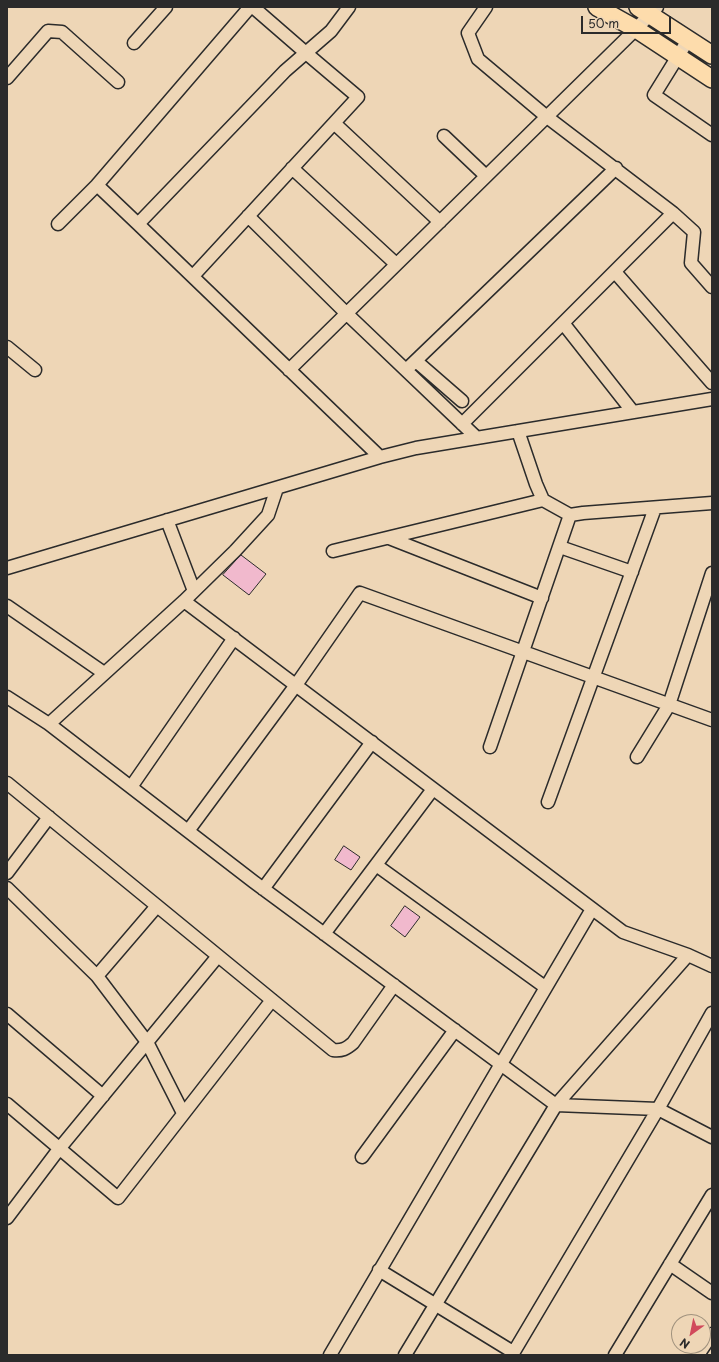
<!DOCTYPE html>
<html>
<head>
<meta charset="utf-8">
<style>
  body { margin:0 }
  #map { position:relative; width:719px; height:1362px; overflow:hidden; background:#eed6b6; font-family:"Playpen Sans",sans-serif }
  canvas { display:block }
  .frame { position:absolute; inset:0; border:8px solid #2b2b2b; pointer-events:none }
  .north { position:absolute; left:671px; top:1314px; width:40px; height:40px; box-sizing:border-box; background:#eed6b6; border:1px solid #a0927e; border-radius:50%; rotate:213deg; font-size:11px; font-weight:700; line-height:16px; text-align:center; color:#2b2b2b }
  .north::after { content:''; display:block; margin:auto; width:14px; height:18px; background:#d1495b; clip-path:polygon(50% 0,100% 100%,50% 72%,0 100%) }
  .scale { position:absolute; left:581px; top:16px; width:90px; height:18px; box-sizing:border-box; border:2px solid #2b2b2b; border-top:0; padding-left:5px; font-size:12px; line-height:14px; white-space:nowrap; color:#2b2b2b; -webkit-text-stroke:3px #eed6b6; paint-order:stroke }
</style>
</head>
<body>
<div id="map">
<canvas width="719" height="1362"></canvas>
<div class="frame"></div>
<div class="north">N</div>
<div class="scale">50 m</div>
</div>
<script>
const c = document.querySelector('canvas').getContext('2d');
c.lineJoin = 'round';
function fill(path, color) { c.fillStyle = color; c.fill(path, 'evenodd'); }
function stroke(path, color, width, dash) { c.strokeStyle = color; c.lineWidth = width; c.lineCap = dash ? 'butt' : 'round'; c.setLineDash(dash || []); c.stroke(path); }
const building = new Path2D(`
  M241,555L266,574L249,595L223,575Z
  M344,846L360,857L351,870L335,860Z
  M405,906L420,917L405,937L391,926Z`);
const minor = new Path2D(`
  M486,7L468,33L478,59L547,117L673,213L694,232L691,263L712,287
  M688,40L654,95L712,135
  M134,43L166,7
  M7,78L48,31L62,32L118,82
  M334,123L440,222
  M444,136L486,176
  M292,168L396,264
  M97,185L250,7
  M248,216L346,313L477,438
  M58,224L97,185L138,224L380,457
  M138,224L285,71L331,31L349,7
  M615,272L712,383
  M193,276L358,97L306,53L253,7
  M563,323L633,412
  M7,347L35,370
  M416,361L462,401
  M289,370L636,29L657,7
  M406,370L616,168
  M462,424L673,213
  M518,431L536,484L543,500L570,515L583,513L712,503
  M167,520L194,591
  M389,538L542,598
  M560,547L632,572
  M333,551L543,500
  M7,568L380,457L416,448L712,399
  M184,601L623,932L688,955L712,966
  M7,606L104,673
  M7,697L49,724L254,882L556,1105L658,1109L712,1137
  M49,724L184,601L235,551L268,515L277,488
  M490,747L570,515
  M637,757L669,705L712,573
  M7,783L333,1050C342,1051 346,1049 353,1043L394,985
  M131,787L234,638
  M548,802L655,508
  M188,831L296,685L360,593L712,720
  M376,865L545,987
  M7,873L49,817
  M7,888L97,976L147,1042L183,1113
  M263,889L372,742
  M324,934L433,789
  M97,976L157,906
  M7,1014L103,1096
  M7,1104L118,1198L272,1000
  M362,1157L455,1030
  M7,1218L59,1149L218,956
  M670,1264L712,1293
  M379,1270L513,1352
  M330,1355L592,909
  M405,1355L556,1105L688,955
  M512,1355L658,1109L712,1013
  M615,1355L712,1195
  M698,1355L712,1334`);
const highway = new Path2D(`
  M597,7L636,29L712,79
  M638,7L712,55`);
fill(building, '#f1b9cd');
stroke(building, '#2b2b2b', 1);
stroke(minor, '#2b2b2b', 15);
stroke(highway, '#2b2b2b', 20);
stroke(minor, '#eed6b6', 12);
stroke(highway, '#fddcac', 17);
</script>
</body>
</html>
